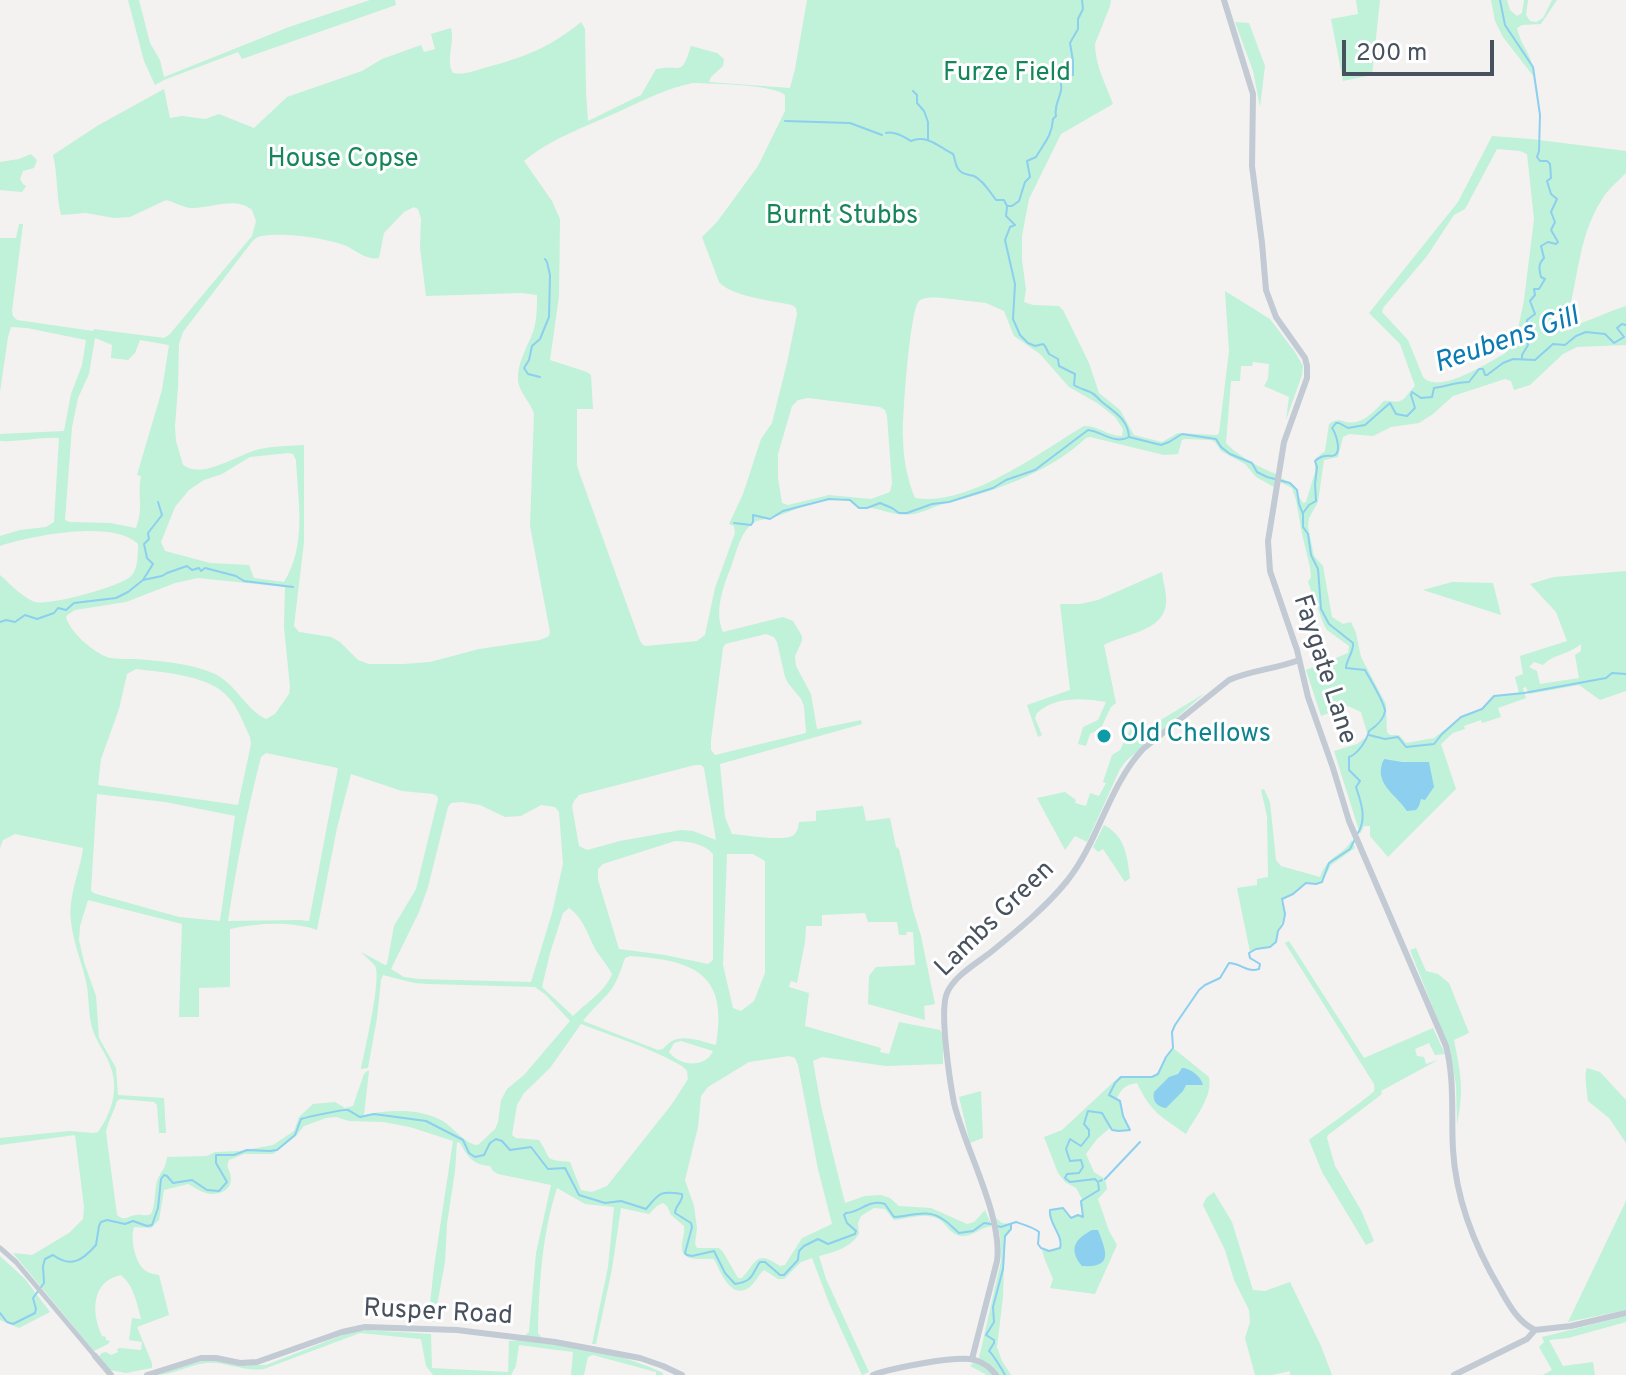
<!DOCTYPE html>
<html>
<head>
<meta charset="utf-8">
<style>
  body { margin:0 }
  #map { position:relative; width:1626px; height:1375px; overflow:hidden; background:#f4f1f1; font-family:Overpass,sans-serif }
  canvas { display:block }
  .scale { position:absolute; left:1342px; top:40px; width:152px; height:36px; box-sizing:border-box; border:4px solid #48525f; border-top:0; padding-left:10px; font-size:24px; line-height:28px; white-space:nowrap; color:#48525f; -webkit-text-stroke:6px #fff; paint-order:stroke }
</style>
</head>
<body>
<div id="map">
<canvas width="1626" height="1375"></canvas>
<div class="scale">200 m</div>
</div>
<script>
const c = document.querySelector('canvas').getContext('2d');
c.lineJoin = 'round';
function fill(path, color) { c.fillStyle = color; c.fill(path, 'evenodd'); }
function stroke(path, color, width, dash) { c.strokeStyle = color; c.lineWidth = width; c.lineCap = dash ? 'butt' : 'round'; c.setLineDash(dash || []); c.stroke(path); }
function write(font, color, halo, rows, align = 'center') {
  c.font = font + ' Overpass,sans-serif'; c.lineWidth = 6; c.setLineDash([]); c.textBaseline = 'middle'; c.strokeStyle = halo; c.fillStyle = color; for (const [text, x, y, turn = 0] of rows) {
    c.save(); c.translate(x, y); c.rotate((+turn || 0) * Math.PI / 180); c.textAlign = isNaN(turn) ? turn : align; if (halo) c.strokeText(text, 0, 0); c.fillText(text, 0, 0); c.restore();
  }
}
const green = new Path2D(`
  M128,0H139L150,43L160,60L164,77L289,27L370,0H395L396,5L242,59L238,52L164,80L155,85L144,61Z
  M807,0H1111L1110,6L1095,44C1095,65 1106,85 1113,104L1061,134L1029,199L1022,236V260L1026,290L1024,302L1033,305L1059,306L1063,310L1089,363L1099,393L1120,410L1134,435L1162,442L1178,433L1214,435H1217L1219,433L1229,351L1225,291L1270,319L1295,352L1303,366L1302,375L1286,420L1289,397L1264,386L1268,379L1269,364L1253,362L1252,366H1241L1240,381H1231L1226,443C1237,455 1261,469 1277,474L1274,487L1256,477L1245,464L1221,451L1215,442L1211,440L1185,439L1182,440L1178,454L1164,455L1090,437L1086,438C1048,474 992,492 943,504C933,507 924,512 914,514C898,517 887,511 872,508C868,508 864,509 860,508C853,506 852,501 845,499C820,495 797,510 775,517C767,520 759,518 752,524C740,533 736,554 731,567C723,587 714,612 723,632L783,617L793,621L802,636V641L795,656L796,666L811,694L817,729L861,720L862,724L720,764L725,817L732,834C745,835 784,842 794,835C798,831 798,827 799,822L816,821V811L863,806L866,821L890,818L896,847L899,849L913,910L921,936L935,1004L924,1006L925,1020L868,1004L869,976L876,967L915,965L913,932H907L906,935H899L897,922H868L865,913L822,915V926H806L805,942L797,983L791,981L789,987L809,993L805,1026L881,1048L880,1052L889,1054L899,1022L940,1030L943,1035V1064L886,1066L822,1057L813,1061L821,1106L845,1203L865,1196L881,1195L890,1198L899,1206L931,1208L967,1224L974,1222L985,1210L992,1226C981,1227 972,1237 961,1236C951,1235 947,1225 940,1220C927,1211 908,1219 894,1220L885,1209L874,1208L861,1216L858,1223L859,1234C850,1248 835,1252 819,1256L826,1279L869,1372L862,1375L829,1303L812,1258L801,1262L784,1279H778L764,1270C759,1274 756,1281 751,1286C732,1303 720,1271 714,1259C703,1258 680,1263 682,1246C682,1238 685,1234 684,1226L671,1215L667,1206L663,1203L657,1206L649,1214L621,1208L612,1269L596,1344H592L608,1267L614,1207L585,1204L557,1188C542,1234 539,1284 538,1333L544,1341C584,1348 626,1355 663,1373V1375H656V1372L652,1371L593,1355L588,1357L584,1375H571L573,1352L519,1345L516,1366L511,1375H433L426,1366L421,1339L360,1333L264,1369C243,1372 225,1361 206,1363C188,1365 173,1375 156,1375L204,1360H213L242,1365H266L350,1332L367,1330L431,1334L432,1368L508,1372L509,1341L520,1340L529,1332L536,1253L551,1185L498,1174L493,1171L490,1166C473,1165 468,1157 460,1143L457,1142L455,1171L447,1224L445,1262L434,1322H428L434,1267L453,1141L410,1127L383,1122L349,1121L336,1117L326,1118L304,1126L296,1136L273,1154H244L229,1160C225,1170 231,1169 231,1179C231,1192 216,1196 206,1193C199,1191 194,1187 188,1184L164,1190L159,1220L151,1228L134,1227C130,1238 135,1264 146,1271C150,1274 155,1274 159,1275L169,1315L137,1327L152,1363V1368L126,1373L110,1370L99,1356L102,1353L106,1352L111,1355L118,1352L117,1349L120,1348L141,1350L142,1342L129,1340L132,1318L141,1319C137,1303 134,1286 121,1275C91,1281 91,1313 102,1336L106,1337V1340L110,1341L108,1344L94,1351L13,1253L32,1255L69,1233L83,1219L84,1207L75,1135L0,1145V1138L69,1131L93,1133L98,1132C111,1114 119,1090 111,1068C106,1052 94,1040 91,1023C88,1009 89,994 86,981C81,960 73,942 71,921C68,896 80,872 83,848L15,834L3,840L0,848V575C10,584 23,598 35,602C49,606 124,586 132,575C138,568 138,553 138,544C114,519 30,536 0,546V536L20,530L46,527L54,522L59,438C40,437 20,442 0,441V434L64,431L71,394L82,365L86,340L27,328L11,327L8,337L0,392V238H16L19,224H23L12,311L13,316L17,320L93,331L94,329L164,338L170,334L252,236L256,221L252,210C235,196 212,208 192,208C183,208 175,202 166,200L130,217L114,218L86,213L61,215C56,195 58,175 53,155L97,126L164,89L170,118L182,116L205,119L219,114L254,128L287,97L362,71L382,59L421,45L424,52L435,49L431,34L451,28C455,44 445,60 453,73C464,75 474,71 484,68C525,57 549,48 581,22L585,29L586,92L588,121L641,95L656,69C682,64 681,78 691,46L717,53L724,59L723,66L711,77L709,82L790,88L795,69ZM693,83C713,84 772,84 785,95V111L758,166L717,222L702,237L719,282C730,296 774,301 792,305L796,308L797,314L787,363L772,423L761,439L743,494L729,524L734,526L735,533L715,588L705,635L697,641L646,646L643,645L640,641L579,472L577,465V409H593L591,375L587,372L550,360L559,296L560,219L552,201L524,161C550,139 587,126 618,112C642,101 667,88 693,83ZM414,207L418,209L421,219L420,248L426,296L522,293L537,295C537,308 537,320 533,332C527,348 517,363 518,380C519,393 531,402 534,414L530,526L550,632L549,636L540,640L479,649L430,662L404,664H369L358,660L340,642L331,637L299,632L294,626L304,542V445C289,446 274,446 260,449C238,454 203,480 183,465L176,441L175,426L178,387L179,344L183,332L251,243C255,239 256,237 262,236C283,232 325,238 344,245C356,250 367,261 379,258L384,233L404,212ZM943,298L986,303L1004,311L1014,336L1040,354L1069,387L1097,403L1115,417L1123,429L1122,436C1108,436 1097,425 1084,426C1040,452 969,507 915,498C907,479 903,457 903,437C902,420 910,308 919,301C925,296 936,298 943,298ZM95,338L112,345L111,358L128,360L135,353L140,340L169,345L162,390L137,475L141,476C137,496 144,508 136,528L110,523L70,522L65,520L72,427L78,398L89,374ZM808,398L880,407L885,410L887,416L892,483L890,492L871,499L829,495L788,505L782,503L778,478V454L792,406L798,400ZM288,453L293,454L296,460C298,502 307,545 284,582L254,578L249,565L210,563L165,551L161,542L175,507L189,490L204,480L222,474L250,457ZM198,578L285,587L284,627L290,687L289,694L275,714L266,719C245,709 237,685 215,674C190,663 162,661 135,659C127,659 118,659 110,658C95,654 68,631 66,616L75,610L126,602L175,583ZM766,634L774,637L777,642L785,677L788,683L801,699L804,706L806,733L715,755L711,750V740L723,648L725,644ZM136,669C161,672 206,675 225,694C237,704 243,723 250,737L251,744L238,805L98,785L101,759L119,709L127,674ZM266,753L338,768L309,921L299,920L228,921C236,866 247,812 261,757ZM695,765H701L704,768L716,840L693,831L681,830L620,841L587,850L579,846L572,806L574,801L579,795ZM351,774L402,791L433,794L437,796L438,799L416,889L394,926L387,964L385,965L361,952C365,957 372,961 375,966C382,978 364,1053 361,1069L368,1068L377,1018L381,980L383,975L414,983L428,984L535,987L546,995L570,1021L524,1075L507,1089L501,1100L498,1122L495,1129L478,1145C465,1145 454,1127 441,1120C417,1108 389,1110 364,1115L369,1071H367L364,1074L353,1106L345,1108L335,1102L313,1104L299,1117L294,1131L273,1145L240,1151L215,1152L207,1156L167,1157C166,1169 160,1172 157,1181C154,1192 156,1204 151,1214C145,1217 142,1214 136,1215C127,1216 125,1222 117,1215L106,1132C108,1121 114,1112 117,1101L120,1099L154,1102L157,1105L159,1133H166L164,1098L118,1095L116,1068L99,1038L96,996L84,962L79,940L80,926L88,900L182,924L179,1017H199V988L230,987V929C258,923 290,921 317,930L337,828ZM97,794L165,802L235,816L220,921L179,917L93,893L91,890ZM462,802L480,805L505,817L521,816L541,805L555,807L559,812L563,864L552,913L531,982L419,979L404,977L391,969L419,912L428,887L448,807L451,803ZM675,841C688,841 705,844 713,854V960L708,964L665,955L619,949L598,880V869L603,864ZM727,854H753L765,861V973L754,1001L741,1011L733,1008L723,965ZM569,908C584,918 588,937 597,952C602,959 608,966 612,974C605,992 587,1002 573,1016L542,987L550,953L563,913ZM630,956C693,960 729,973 716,1045C696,1040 677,1031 663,1049L658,1050L583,1021C592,1009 602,1001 611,990C618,980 621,969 625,958ZM581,1024L640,1046L665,1057L682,1066L687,1071L688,1079L672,1104L607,1186L592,1192L581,1190L570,1162C542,1159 553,1161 539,1140L516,1138L512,1135L517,1105L524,1093L550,1068ZM681,1041L713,1051C705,1069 679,1066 669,1052L674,1043ZM789,1056L795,1058L798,1065L818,1169L832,1224L802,1238L785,1265L780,1266C756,1250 758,1260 742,1278H738L723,1252L719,1248H697L695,1244L697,1228L694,1206L685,1180L698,1127L701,1096L708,1087L749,1062Z
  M1356,0H1380L1372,75L1343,81L1331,19L1358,14Z
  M1491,0H1507L1510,10L1517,16L1522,13L1524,0H1528L1526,15L1530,21L1536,22L1543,18L1552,0H1557L1541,24L1522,25L1517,28C1521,47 1533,54 1534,77L1503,37L1495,21Z
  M1235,22L1249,23L1265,66L1260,107L1253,71Z
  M1492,136L1531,139L1626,151V173C1617,182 1607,190 1601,201C1578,237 1578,283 1566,322L1569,326C1585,324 1608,311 1626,306V345L1577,347L1563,354L1530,385L1514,390L1511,381L1505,379L1453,396L1433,414L1419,423L1391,427L1373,436L1349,434L1343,437L1338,457L1324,460L1318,502L1309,518L1308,527L1314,556L1323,566L1332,617L1343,624L1351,622L1356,633L1361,657L1386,704L1387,732L1390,735H1399L1406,743L1434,738L1461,717L1482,709L1494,696L1519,693L1515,677L1523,674L1520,656L1567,641L1556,612L1530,584L1554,577L1626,571V691L1600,700L1579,685L1529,694L1526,687L1523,688L1526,698L1498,708L1501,717L1482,723L1481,720L1464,726L1465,729L1453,733L1441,744L1456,789L1388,857L1370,836V826H1364L1360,834L1334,751L1357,744L1368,736L1361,712L1348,706L1321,716L1306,670L1348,653L1349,646L1327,630L1324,625L1308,582L1311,577L1310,567L1302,534L1296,500L1292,488L1280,482L1281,478C1295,484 1296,492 1303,503L1306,502L1315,472V459L1325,451L1329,424C1341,415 1343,425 1356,422C1367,420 1376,409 1384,401C1389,400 1396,403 1400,401C1406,399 1410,390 1415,386L1400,344L1369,313L1458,202ZM1497,149L1520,151L1527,154L1534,219L1524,300L1516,339L1511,348L1504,354C1487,363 1439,395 1423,377L1408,340L1382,312L1383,308L1427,256L1454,215L1465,209ZM1581,644V651L1575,655L1579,678L1540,684L1537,671L1529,667L1534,662L1543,665C1553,654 1570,654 1581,644Z
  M31,154L37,160L34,168L23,171L20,179L23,184L26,186L22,192L0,190V162L19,159Z
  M1162,572C1163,582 1167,594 1166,604C1163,632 1123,634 1104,645L1116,703L1111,707L1101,728L1090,734L1086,746L1078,744L1083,727L1098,720L1106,702C1083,698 1055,696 1037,713L1035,718L1042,735L1038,737L1027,705L1070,690L1060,604H1080L1098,600Z
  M1452,582L1493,583L1501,615L1423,590Z
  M1205,693L1126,761L1120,769L1087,842L1075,836L1065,850L1037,798L1065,792L1076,800L1075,803L1086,806L1090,793L1099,796L1106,783L1103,782L1112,755L1120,750L1134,722L1140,727L1151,726Z
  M1264,789L1270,802L1276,860L1281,866L1320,877C1329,853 1341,858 1352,840L1355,848L1331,865L1322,882L1316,884L1306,883L1293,894L1283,898L1281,901C1287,917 1283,918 1278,932C1276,936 1278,940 1274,944C1270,949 1257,948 1250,952L1237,888L1257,885V879L1268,877L1267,816L1261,790Z
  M1104,825C1126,837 1127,856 1130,878L1125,882L1103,849L1098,852L1093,847Z
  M1289,941L1364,1058L1433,1028L1444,1052L1445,1054L1435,1055L1429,1043L1415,1049L1417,1056L1424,1057L1426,1064L1438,1060L1381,1091L1382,1094L1328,1135L1327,1138L1335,1166L1361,1210L1374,1241L1366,1245L1322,1172L1309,1140C1318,1133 1372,1095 1374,1091C1375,1089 1374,1087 1374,1084L1285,943Z
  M1416,948L1426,971L1438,974L1449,983L1469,1033L1454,1040C1461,1075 1464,1089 1457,1125L1456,1085L1450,1051L1410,950Z
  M1173,1048L1209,1077C1213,1097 1195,1117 1186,1134C1160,1116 1151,1112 1137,1083C1125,1085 1122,1088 1117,1098L1122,1105L1123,1116L1130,1130L1116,1131L1110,1128L1097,1139L1086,1154L1094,1172L1105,1179L1107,1189L1098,1199L1109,1231L1117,1245L1095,1294L1050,1288L1053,1279L1045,1260L1042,1250C1050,1251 1058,1252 1062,1243L1049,1216L1051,1209C1062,1207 1065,1209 1072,1218L1078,1215L1083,1216L1080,1204L1082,1199L1076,1188L1065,1182L1058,1173L1044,1137L1062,1130L1120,1076H1155Z
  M1587,1068L1600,1072L1626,1100V1143L1609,1118L1588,1101C1587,1092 1584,1074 1587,1068Z
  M981,1091L983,1138L970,1143L959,1097Z
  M1214,1192L1232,1222L1253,1290L1265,1291L1290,1282L1321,1346L1332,1375H1290V1371L1272,1375H1255L1245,1338L1250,1322L1249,1310L1234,1280L1225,1250L1203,1205L1206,1198Z
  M1626,1201V1310L1568,1322Z
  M996,1218L1002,1223L1010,1224L1011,1228L1005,1236L1003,1297L997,1347L1002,1361L1011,1375H987L970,1366L979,1358L1001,1261L1000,1235Z
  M0,1256L25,1279L50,1312L19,1328L0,1320Z
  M1626,1316V1322L1568,1338L1549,1340L1563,1366L1593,1362L1595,1375H1543L1552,1370L1539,1347L1544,1342L1542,1337Z`);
const water = new Path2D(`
  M1384,759L1402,762H1429L1434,787L1425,800L1421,799L1419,806L1416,810L1407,811C1396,794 1372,783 1384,759Z
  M1182,1068C1190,1068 1201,1076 1203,1085H1186L1183,1091L1166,1108C1157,1107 1152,1101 1154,1092L1169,1077L1178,1074Z
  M1092,1230H1098C1106,1251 1114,1268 1082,1266C1068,1249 1075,1239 1092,1230Z`);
const stream = new Path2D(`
  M1500,0L1505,25L1533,67L1540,115L1539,151L1537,157L1540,161H1547L1550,164L1551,178L1547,181L1551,194L1557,199L1551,212L1555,222L1551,230L1558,242L1556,244L1548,242L1541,246L1544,258C1538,264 1539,269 1541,277L1545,279L1539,289H1534L1535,295L1530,301L1535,314L1527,320L1526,326L1525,334L1528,345L1522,355V359
  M913,91L917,95V103L924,111L928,122V140
  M785,121L850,123L882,135
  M886,133C895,131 904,137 911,141C927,134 939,147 953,154C955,158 955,163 957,167C961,175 967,174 974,176C983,180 990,192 996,200H1004L1007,206H1012L1019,201L1025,182L1030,177L1027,161L1036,157C1044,143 1052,136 1053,119L1056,116C1053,101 1065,96 1060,79L1073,75V61L1070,43L1078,29V19L1083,9L1082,0
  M1007,207L1006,216L1015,225L1010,227L1005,240L1015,284L1013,319L1020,335L1028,343L1035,346L1043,344L1045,346L1049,354L1058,359L1059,366L1075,374L1074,385C1080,389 1087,390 1092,393C1096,395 1098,399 1102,402C1114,412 1128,419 1129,437
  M540,377L528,374L524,368L529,360L532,346L540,339L549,317L550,275L547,262L545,259
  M1303,513L1309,505L1316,501L1315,484L1317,467L1315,461C1325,452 1331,458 1335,455C1342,450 1335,432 1332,428L1336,423H1339L1348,428L1365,425L1390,403L1396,414L1407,416L1415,408L1411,395L1412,392L1421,398L1432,397L1434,388C1447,386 1457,382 1469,382L1479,369H1483L1485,375H1487L1503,363L1513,359L1535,360L1553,344L1565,345L1576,336L1586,332L1605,334L1614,343L1624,337L1617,328L1622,324L1626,325
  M734,523L751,525L753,522V515L770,519L783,511L829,499L850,500L859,508H867L880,503L892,508L899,513H907L932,504L949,502L993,488L1006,480L1035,470L1088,430C1101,431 1115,445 1129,437L1161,445L1169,442L1182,434L1216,439L1221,447L1230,454L1252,463L1257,472L1267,477L1290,483L1297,490L1299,504L1303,514V527L1308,534L1311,555L1318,569L1321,609L1329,624L1353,643C1354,652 1346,660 1346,668L1365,670C1369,677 1385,704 1385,711C1384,720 1375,727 1369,731C1367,740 1358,754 1349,757V770L1360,781L1356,787C1361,802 1367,818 1358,833
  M143,580L153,564L147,558L144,544L149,539L148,533L162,515L158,502
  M0,622L6,620L15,622L25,615L37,619L54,613L58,608L66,610L74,603L116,598L128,592L143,580L162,576L167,573L187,566L192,570L199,568L201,571L205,568L236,576L244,581L293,587
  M1369,735L1385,739L1398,737L1406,747L1434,744L1442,734L1461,717L1482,709L1494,696L1524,693L1606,678L1612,673L1626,674
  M1105,1179L1140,1142
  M1100,1181L1102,1180
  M997,1226L1001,1227L1016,1222C1022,1224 1035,1228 1039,1232L1038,1244L1041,1248L1049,1251L1060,1248C1064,1236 1048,1223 1050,1210L1063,1208L1071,1218L1078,1215L1083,1217L1081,1201L1099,1190L1098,1182L1095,1179L1070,1182L1065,1178L1067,1174L1079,1173L1083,1167L1081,1160L1070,1161L1066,1149L1070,1139L1081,1146L1089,1136V1130L1084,1124L1088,1111L1102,1113L1112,1130L1119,1131L1130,1130L1123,1116L1120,1101L1109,1095L1115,1083L1121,1077H1152L1158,1074L1166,1057L1173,1048L1172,1032L1175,1025L1199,990L1205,985L1220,978L1229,963C1241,963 1246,973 1259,969L1260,964L1250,958L1249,953L1256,949L1270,947L1276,942L1278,931L1283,924L1285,914L1282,899L1293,894L1306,883L1316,884L1322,882L1329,863L1350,849L1355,839
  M0,1313L7,1322L13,1324L35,1313L36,1309L33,1298L44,1283L43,1266L45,1259L53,1255C71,1268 82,1261 96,1245L99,1226L101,1222L107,1220L125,1224L133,1221L147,1226L152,1225L158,1208L161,1179L164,1175L167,1176L173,1183L192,1180L207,1190L219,1191L227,1182L216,1163V1155H234L247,1150L270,1151L277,1150L295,1135L301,1119C307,1117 345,1109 348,1110C352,1112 356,1115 360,1117L374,1114L426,1121L463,1140L469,1153L475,1157L484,1155L490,1143L496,1139L502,1141L510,1150L531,1147L548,1169L565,1168L579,1195L605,1203L621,1201L646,1209C659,1194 659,1190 682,1194C684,1201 675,1205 675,1213L691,1223L692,1227L685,1253L687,1255L692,1256L714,1251L725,1273L735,1284C754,1281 751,1275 760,1262H765L780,1275H784L798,1260L799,1251L804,1246L818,1239L828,1244L855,1234L856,1231L847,1223L844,1215L846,1213C861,1212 868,1199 885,1204L894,1217C912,1216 928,1208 944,1220C950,1224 954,1229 959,1233L973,1231L984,1223L991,1224
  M1005,1375C1003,1371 992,1353 989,1351L994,1343V1340L986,1335L994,1322L993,1307L1003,1269L1005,1236L1011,1229V1225`);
const minor = new Path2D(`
  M0,1248L16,1262L95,1356`);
const tertiary = new Path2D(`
  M1224,0L1253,94L1252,166L1262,243L1266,290L1276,317L1305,358L1307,366V378L1284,442L1268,541L1270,571L1297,650L1308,697L1333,768L1349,821L1446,1046C1455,1081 1451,1115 1453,1150C1456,1199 1475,1247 1500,1289C1509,1305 1518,1322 1535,1330
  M95,1356L111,1375
  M972,1359L997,1261C1003,1216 965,1149 954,1103C950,1082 939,1011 947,993C954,976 977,963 991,952C1017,931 1046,907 1067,881C1099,841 1108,787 1143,749L1229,680C1252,670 1276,669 1299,660
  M147,1375L201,1358H216L240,1363L257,1362L342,1332L365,1327L457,1330L555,1342L640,1358L663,1366L682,1375
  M873,1375C892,1368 957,1355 975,1360C984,1363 991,1368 996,1375
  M1454,1375L1527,1339L1535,1330L1571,1326L1626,1313`);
const markers = [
  [1104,736,8,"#0f9aa8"]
];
const parkNames = [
  ["Furze Field",1007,75],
  ["House Copse",343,161],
  ["Burnt Stubbs",842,218]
];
const streetNames = [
  ["Faygate Lane",1323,670,72],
  ["Lambs Green",996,920,-44],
  ["Rusper Road",438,1314,3]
];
const cultureNames = [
  ["Old Chellows",1120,736]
];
const waterNames = [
  ["Reubens Gill",1507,342,-19]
];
fill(green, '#c0f1d9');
fill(water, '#8ccfef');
stroke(stream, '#8ccfef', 2);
stroke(minor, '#c2cad3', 5);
stroke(tertiary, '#c2cad3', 6);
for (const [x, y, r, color] of markers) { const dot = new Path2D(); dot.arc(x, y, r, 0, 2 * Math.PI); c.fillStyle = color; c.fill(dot); stroke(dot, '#fff', 3); }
write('26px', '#15855a', '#fff', parkNames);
write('26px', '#48525f', '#fff', streetNames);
write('26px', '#0d838f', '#fff', cultureNames, 'left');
write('italic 28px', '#097bb2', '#fff', waterNames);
</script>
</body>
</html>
